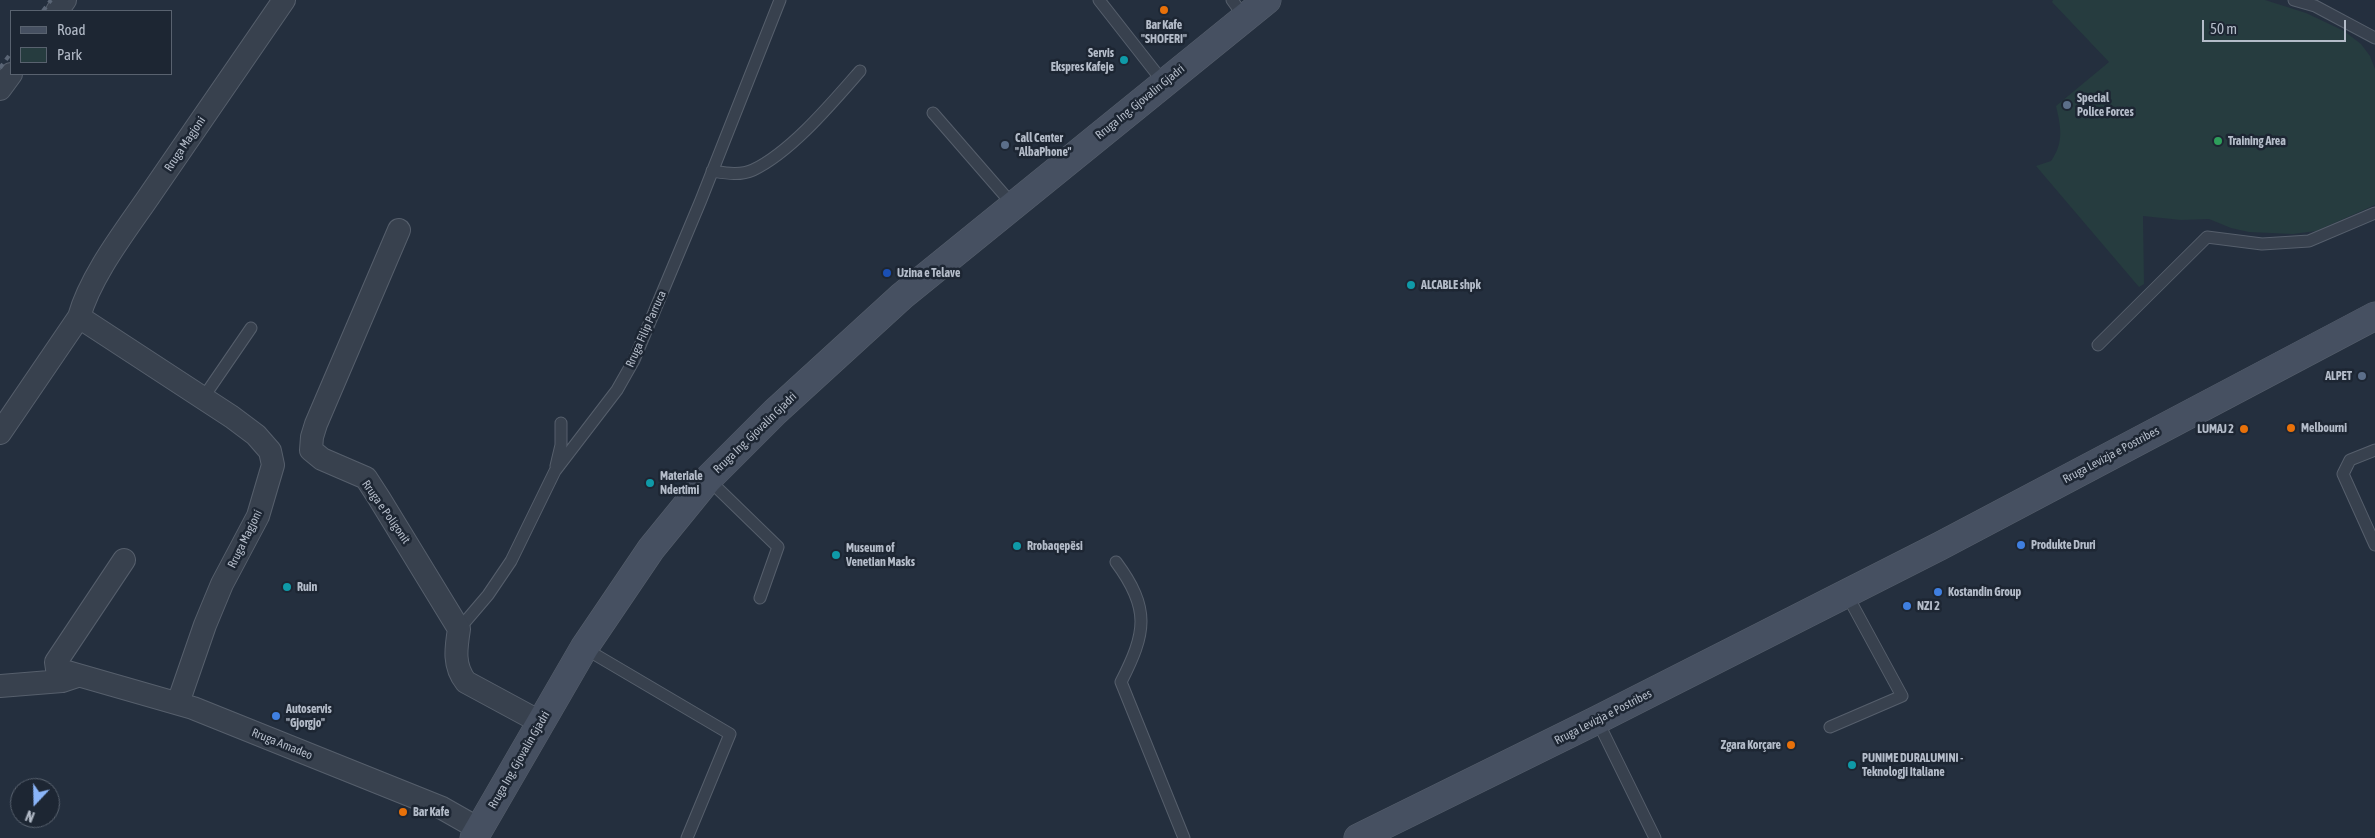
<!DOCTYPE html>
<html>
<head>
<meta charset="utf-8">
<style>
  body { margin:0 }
  #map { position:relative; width:2375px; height:838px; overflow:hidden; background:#242f3e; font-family:"Asap Condensed",sans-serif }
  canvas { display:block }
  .legend { position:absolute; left:10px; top:10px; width:162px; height:65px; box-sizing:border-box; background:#1d2633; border:1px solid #59626f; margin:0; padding:6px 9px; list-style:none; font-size:15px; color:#b4bcc9 }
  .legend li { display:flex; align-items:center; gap:10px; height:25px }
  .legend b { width:25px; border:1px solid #59626f }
  .north { position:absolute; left:10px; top:778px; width:50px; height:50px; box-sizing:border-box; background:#1d2633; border:1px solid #59626f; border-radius:50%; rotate:201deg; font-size:14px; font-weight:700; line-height:20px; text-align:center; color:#b4bcc9 }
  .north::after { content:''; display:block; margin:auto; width:18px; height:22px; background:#8ab4f8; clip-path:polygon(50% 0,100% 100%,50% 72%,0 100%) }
  .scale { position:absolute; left:2202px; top:20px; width:144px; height:22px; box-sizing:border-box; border:2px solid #b4bcc9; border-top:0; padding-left:6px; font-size:15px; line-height:18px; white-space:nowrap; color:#b4bcc9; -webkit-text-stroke:4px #1d2633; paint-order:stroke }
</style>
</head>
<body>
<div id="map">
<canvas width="2375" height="838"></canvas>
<ul class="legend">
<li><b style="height:6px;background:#465061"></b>Road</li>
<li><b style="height:14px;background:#263c3f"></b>Park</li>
</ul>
<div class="north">N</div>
<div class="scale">50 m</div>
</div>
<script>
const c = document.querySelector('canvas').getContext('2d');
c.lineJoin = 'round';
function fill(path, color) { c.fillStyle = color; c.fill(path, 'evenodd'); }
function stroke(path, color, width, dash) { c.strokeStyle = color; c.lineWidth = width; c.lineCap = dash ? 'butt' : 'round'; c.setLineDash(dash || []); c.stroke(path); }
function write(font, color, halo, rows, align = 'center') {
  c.font = font + ' "Asap Condensed",sans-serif'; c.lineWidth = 5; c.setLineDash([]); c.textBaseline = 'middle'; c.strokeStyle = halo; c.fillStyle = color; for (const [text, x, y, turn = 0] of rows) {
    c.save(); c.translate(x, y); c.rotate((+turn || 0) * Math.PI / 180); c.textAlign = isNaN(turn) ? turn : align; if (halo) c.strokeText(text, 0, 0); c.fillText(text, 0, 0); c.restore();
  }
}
const green = new Path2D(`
  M2053,0H2265L2306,13L2344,31L2361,44L2370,56L2375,69V205L2316,231L2293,234L2249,232L2231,228L2209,219L2181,220L2143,216L2144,284L2139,287L2036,166L2051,161C2064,143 2061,127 2056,106L2109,62L2052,2Z`);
const lane = new Path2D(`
  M1099,0L1164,83
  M1232,0L1245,18
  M2294,0L2315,6L2375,38
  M933,113L1013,205
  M712,171C725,173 740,176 753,170C791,152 832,103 860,71
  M2098,345L2207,237L2262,244L2309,241L2375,213
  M203,398L251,328
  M2375,450L2350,460L2343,474L2375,545
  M556,466L561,445V423
  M708,479L778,547L760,598
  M1116,562C1151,609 1146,633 1121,682L1184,838
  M459,629L488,595L511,561L555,471L617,390L634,360L701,200L780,0
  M584,648L730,734L687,838
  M1597,720L1655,838
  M1830,727L1902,696L1846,593`);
const street = new Path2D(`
  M57,11L65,0
  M0,89L11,74
  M399,230L316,424L312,437L311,450L322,459L366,478L379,498L459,629C456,648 453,666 466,682L540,722
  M79,317L232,417L256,435L270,451L273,465L258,516L222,584L205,625L178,703
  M0,433L79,317C91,274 127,229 152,192C196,128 240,64 284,0
  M124,560L56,662L57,669L193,708L442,808L479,829
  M0,686L62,681L77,676`);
const secondary = new Path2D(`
  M474,838L584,648L651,549L708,479L775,412L902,296L1267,0
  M1358,838L1597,720L1940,546L2375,316`);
const rail = new Path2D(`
  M43,11L51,0
  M0,68L11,53`);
const markers = [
  [1164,10,5,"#e8710a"],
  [1124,60,5,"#0f9aa8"],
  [2067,105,5,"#5c6f8a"],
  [2218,141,5,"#2e9e5b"],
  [1005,145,5,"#5c6f8a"],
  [887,273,5,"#1a4fb4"],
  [1411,285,5,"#0f9aa8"],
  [2362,376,5,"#5c6f8a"],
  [2291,428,5,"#e8710a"],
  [2244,429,5,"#e8710a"],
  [650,483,5,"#0f9aa8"],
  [2021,545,5,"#3f7fe0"],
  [1017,546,5,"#0f9aa8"],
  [836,555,5,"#0f9aa8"],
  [287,587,5,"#0f9aa8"],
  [1938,592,5,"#3f7fe0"],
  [1907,606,5,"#3f7fe0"],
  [276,716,5,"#3f7fe0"],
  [1791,745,5,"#e8710a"],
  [1852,765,5,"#0f9aa8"],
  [403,812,5,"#e8710a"]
];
const poiNames = [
  ["Bar Kafe",1164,25,"center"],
  ["\"SHOFERI\"",1164,39,"center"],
  ["Servis",1114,53,"right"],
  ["Ekspres Kafeje",1114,67,"right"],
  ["Special",2077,98],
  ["Police Forces",2077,112],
  ["Call Center",1015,138],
  ["\"AlbaPhone\"",1015,152],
  ["Training Area",2228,141],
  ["Uzina e Telave",897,273],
  ["ALCABLE shpk",1421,285],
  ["ALPET",2352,376,"right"],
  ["Melbourni",2301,428],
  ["LUMAJ 2",2234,429,"right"],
  ["Materiale",660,476],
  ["Ndertimi",660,490],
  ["Produkte Druri",2031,545],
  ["Rrobaqepësi",1027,546],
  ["Museum of",846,548],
  ["Venetian Masks",846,562],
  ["Ruin",297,587],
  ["Kostandin Group",1948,592],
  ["NZI 2",1917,606],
  ["Autoservis",286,709],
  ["\"Gjorgjo\"",286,723],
  ["Zgara Korçare",1781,745,"right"],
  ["PUNIME DURALUMINI -",1862,758],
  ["Teknologji Italiane",1862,772],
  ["Bar Kafe",413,812]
];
const streetNames = [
  ["Rruga Ing. Gjovalin Gjadri",1140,102,-39],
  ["Rruga Magjoni",185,144,-56],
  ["Rruga Filip Parruca",646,329,-66],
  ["Rruga Ing. Gjovalin Gjadri",755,433,-44],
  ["Rruga Levizja e Postribes",2111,455,-28],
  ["Rruga e Poligonit",386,512,55],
  ["Rruga Magjoni",245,539,-64],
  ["Rruga Levizja e Postribes",1603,717,-27],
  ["Rruga Amadeo",282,744,22],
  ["Rruga Ing. Gjovalin Gjadri",519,760,-60]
];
fill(green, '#263c3f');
stroke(lane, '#565f6c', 13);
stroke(street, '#565f6c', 24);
stroke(secondary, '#565f6c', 29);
stroke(lane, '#38414e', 11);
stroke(street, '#38414e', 22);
stroke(secondary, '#465061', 28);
stroke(rail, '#5a6575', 4, [5, 5]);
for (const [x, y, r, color] of markers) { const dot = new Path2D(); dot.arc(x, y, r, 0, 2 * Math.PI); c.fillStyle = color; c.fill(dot); stroke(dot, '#1d2633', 2); }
write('bold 12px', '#b4bcc9', '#1d2633', poiNames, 'left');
write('12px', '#b4bcc9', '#1d2633', streetNames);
</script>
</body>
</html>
